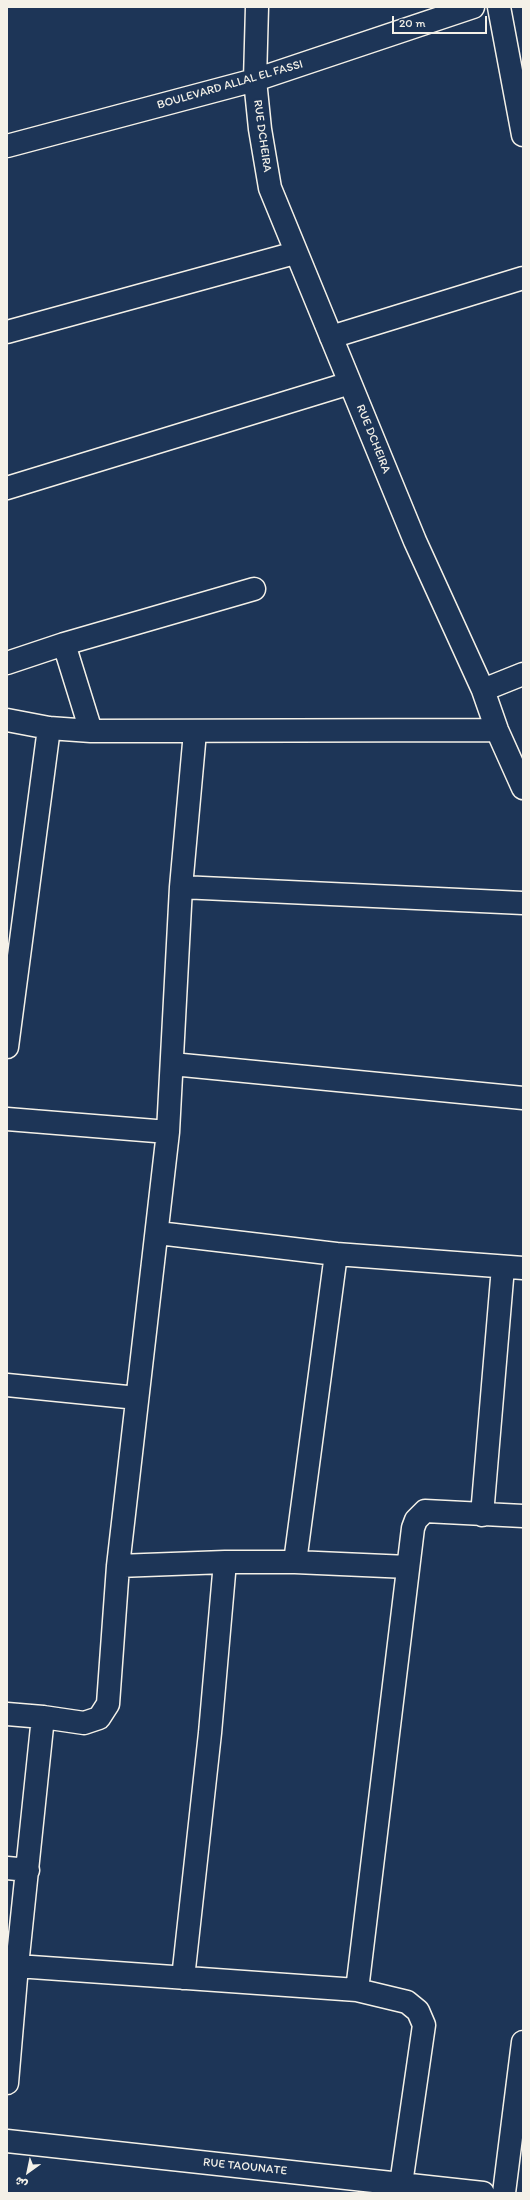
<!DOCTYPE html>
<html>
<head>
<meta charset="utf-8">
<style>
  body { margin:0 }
  #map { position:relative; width:530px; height:2200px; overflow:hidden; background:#1d3557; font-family:Itim,"Playpen Sans Arabic",sans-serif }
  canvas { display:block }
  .frame { position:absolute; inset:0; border:8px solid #f4f1e8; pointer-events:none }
  .north { position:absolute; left:8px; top:2152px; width:40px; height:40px; -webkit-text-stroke:3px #1d3557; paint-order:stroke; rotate:213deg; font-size:11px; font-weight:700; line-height:16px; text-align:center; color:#f4f1e8 }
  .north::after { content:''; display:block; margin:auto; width:14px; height:18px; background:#f4f1e8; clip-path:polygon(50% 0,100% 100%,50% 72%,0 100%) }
  .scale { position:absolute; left:392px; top:16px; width:95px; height:18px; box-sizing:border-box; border:2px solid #f4f1e8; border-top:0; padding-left:5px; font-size:12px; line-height:14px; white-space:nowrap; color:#f4f1e8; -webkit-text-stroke:3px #1d3557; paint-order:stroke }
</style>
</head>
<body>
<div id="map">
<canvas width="530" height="2200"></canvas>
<div class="frame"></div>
<div class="north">ش</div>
<div class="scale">20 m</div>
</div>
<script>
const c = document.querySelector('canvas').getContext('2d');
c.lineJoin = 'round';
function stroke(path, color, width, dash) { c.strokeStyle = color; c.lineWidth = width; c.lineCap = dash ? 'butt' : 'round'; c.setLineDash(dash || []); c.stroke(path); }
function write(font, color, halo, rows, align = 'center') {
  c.font = font + ' Itim,sans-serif'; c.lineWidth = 4; c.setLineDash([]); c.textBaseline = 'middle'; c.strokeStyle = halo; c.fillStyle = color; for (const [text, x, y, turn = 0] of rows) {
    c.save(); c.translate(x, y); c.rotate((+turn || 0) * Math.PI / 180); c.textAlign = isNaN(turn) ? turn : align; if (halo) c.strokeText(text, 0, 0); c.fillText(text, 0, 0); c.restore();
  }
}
const minor = new Path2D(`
  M257,7L255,80L260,129L270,188L415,541L483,690L497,730L523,788
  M499,7L523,135
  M7,146L255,80L473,7
  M7,332L295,253
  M331,337L523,278
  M7,488L350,383
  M64,644L91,731
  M7,663L64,644L254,589
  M483,690L523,674
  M7,720L49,728L91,731L497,730
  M181,887L523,903
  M7,1047L49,728
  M172,1064L523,1098
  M7,1119L168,1132
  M158,1233L336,1254L523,1268
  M7,1385L137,1398
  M482,1515L503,1267
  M295,1562L336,1254
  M118,1566L225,1562H295L408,1567
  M7,1714L43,1717L84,1723L99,1718L108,1704L118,1566L168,1132L181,887L195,732
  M7,1868L28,1870
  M17,1966L357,1990L407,2002L418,2011L424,2025L401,2184
  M183,1978L210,1733L225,1562
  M357,1990L413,1528L416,1520L425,1511L523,1516
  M7,2083L17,1966L43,1717
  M7,2141L483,2193
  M504,2193L523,2042`);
const streetNames = [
  ["BOULEVARD ALLAL EL FASSI",230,85,-16],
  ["RUE DCHEIRA",262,136,82],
  ["RUE DCHEIRA",373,439,68],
  ["RUE TAOUNATE",245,2167,6]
];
stroke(minor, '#f4f1e8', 25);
stroke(minor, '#1d3557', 22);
write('12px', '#f4f1e8', '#1d3557', streetNames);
</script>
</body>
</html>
